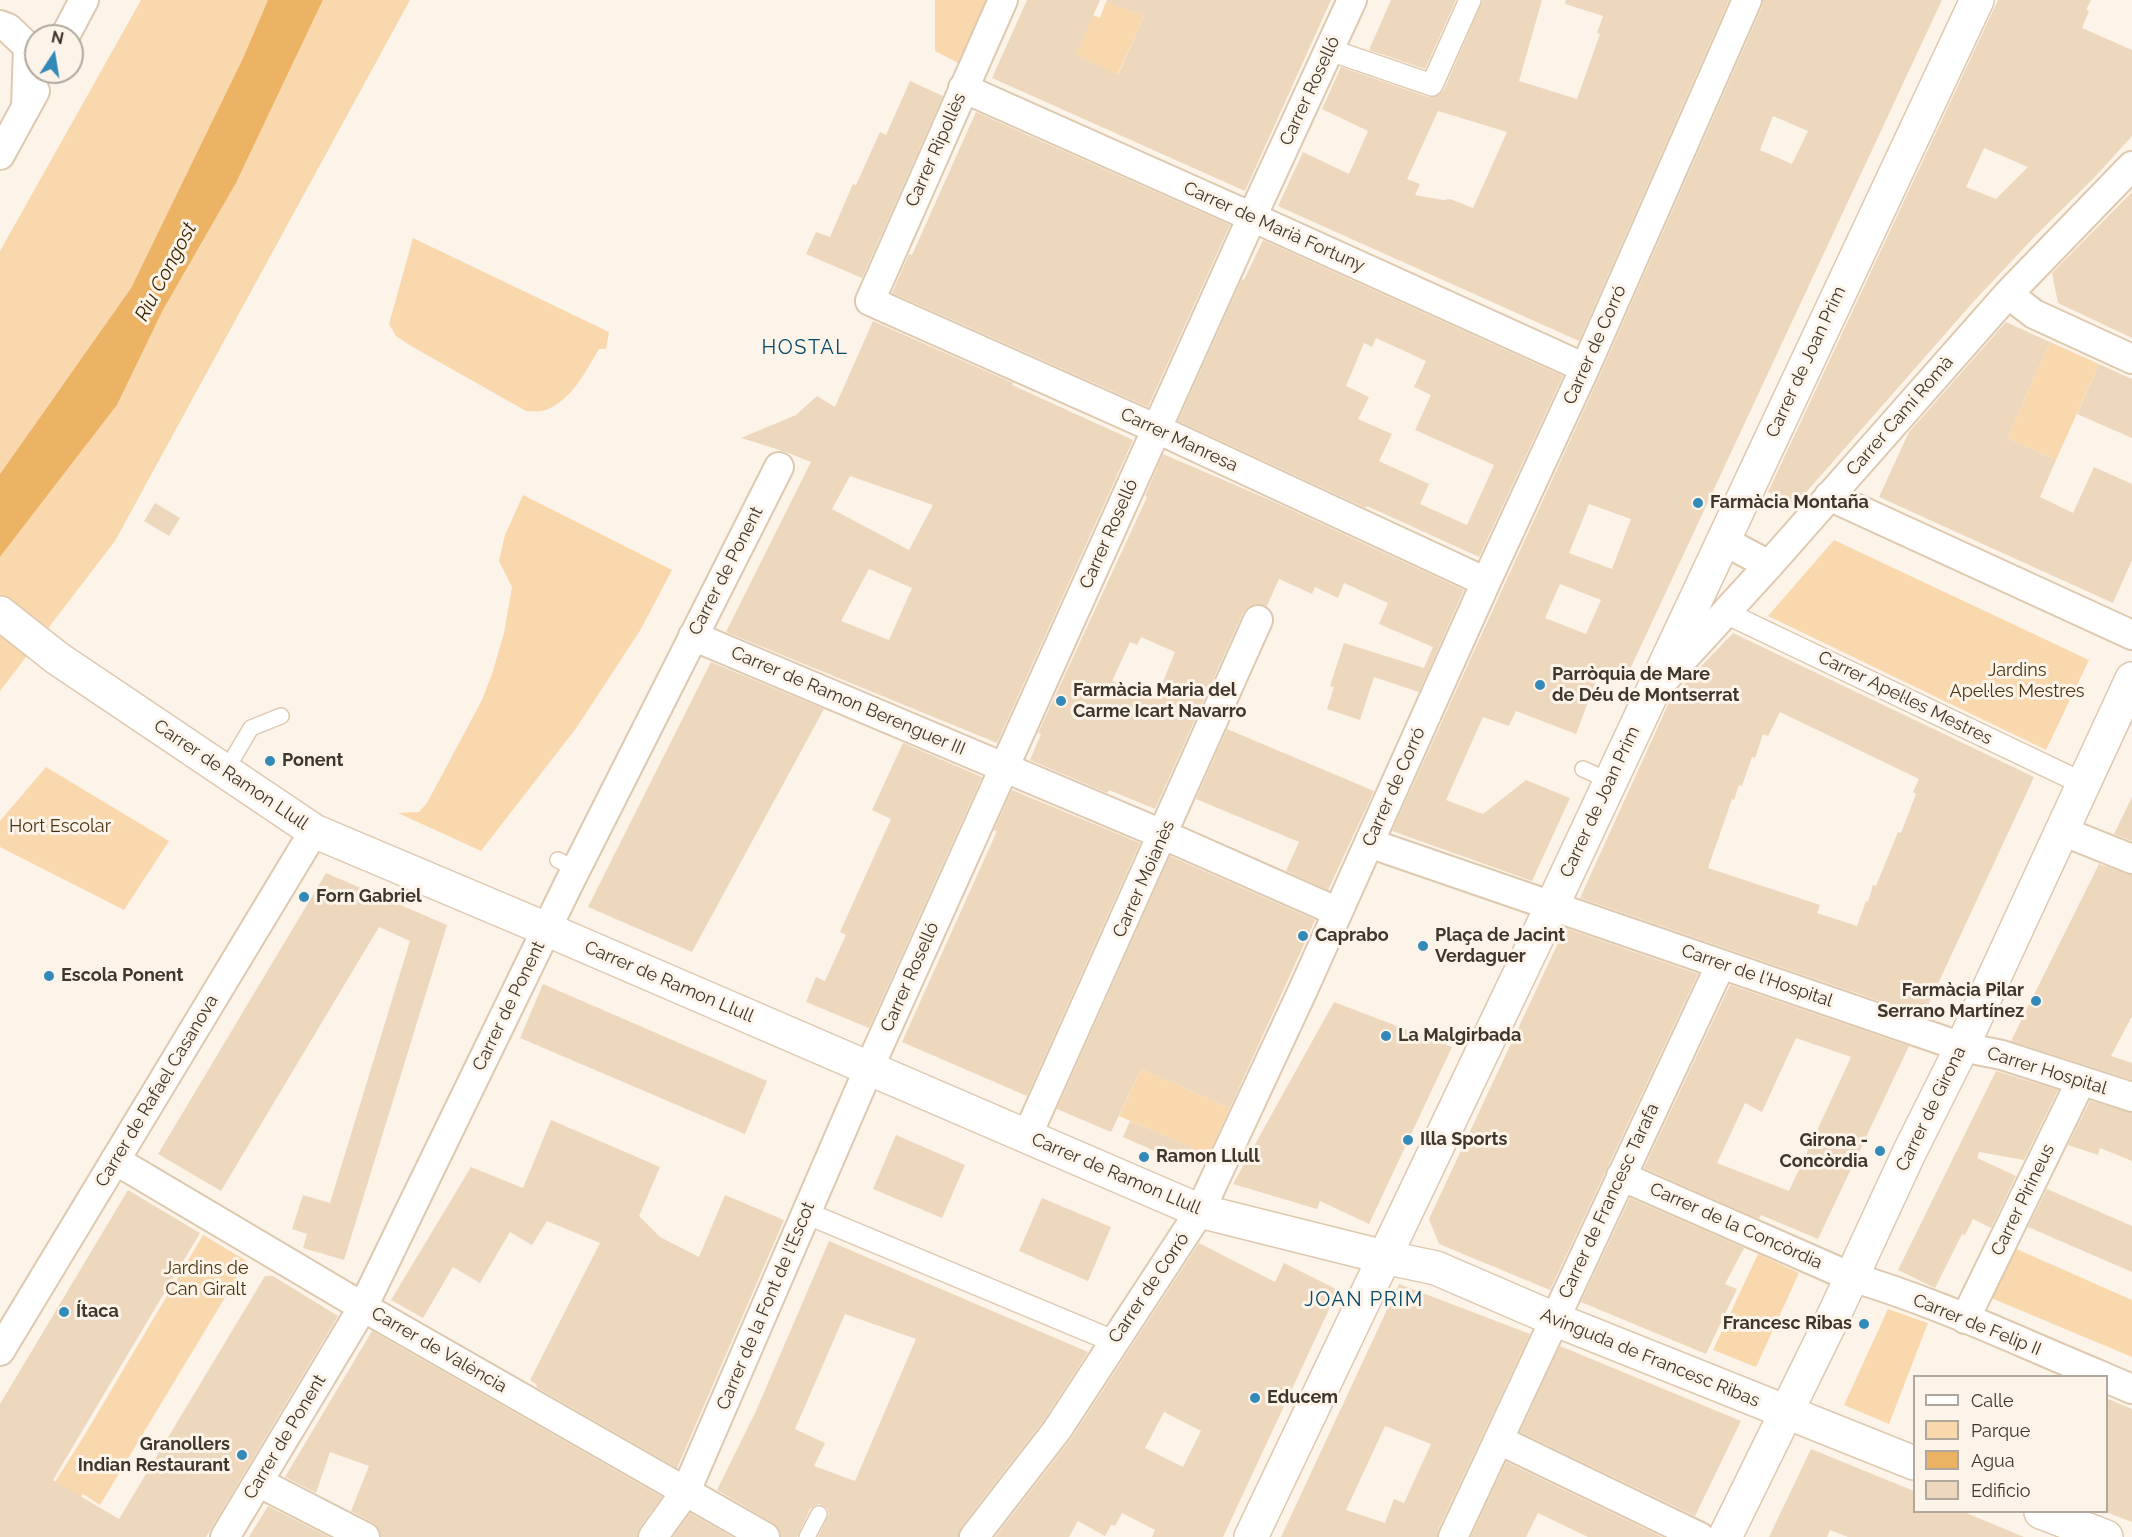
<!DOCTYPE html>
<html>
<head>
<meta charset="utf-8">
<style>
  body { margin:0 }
  #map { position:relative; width:2132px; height:1537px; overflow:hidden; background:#fcf3e9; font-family:Raleway,sans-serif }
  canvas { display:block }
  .legend { position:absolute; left:1913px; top:1375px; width:195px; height:138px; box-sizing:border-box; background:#fcf3e9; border:2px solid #b0a89d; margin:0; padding:8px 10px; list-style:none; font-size:18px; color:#3f372c }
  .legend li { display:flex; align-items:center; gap:12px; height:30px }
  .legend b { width:30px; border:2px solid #b0a89d }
  .north { position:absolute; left:24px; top:24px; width:60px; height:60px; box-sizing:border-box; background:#fcf3e9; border:2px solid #b0a89d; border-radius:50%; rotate:12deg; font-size:16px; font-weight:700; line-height:24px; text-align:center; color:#3f372c }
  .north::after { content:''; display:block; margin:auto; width:21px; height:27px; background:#3389b8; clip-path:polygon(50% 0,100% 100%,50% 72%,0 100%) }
</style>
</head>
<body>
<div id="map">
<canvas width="2132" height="1537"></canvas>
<ul class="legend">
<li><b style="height:8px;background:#fff"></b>Calle</li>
<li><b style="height:16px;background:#f9d8ae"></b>Parque</li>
<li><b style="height:16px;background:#edb364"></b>Agua</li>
<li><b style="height:16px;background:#edd8bd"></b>Edificio</li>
</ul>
<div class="north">N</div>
</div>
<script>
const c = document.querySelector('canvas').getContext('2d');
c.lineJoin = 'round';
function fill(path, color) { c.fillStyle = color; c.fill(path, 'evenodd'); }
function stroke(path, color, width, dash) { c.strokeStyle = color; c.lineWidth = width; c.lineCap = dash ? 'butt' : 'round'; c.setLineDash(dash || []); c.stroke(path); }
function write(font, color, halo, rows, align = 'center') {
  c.font = font + ' Raleway,sans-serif'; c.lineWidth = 6; c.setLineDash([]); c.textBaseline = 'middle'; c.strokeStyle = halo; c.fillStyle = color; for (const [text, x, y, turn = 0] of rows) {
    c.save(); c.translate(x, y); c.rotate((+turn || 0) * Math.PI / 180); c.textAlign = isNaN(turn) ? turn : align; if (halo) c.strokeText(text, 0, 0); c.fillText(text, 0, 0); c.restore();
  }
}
const green = new Path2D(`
  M141,0H268L243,58L131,288L0,474V251Z
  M323,0H410L115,541L0,691V557L117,405L163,310L236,183Z
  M935,0H987L958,63L935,51Z
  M1133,0L1128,10L1144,16L1117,76L1076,55L1093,15L1100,18L1106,1L1118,5Z
  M413,238L609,332L606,349H599C585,372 573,399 546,410C540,412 532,411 526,411L411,346L396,336L389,324Z
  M2050,342L2099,364L2056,460L2007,438Z
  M523,495L672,570L641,629L577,727L481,851L398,813L419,812L427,803L482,700L492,674L504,633L512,587L499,561L505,535Z
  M1834,540L2089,660L2046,750L1768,616Z
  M46,767L169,841L124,910L0,847V821Z
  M1141,1069L1230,1108L1207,1158L1190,1151L1191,1147L1119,1116Z
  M203,1235L247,1261L100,1505L83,1494L73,1509L48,1493L84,1436Z
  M2012,1247L2132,1300V1357L1984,1295Z
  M1758,1254L1799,1273L1756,1367L1713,1350Z
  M1888,1309L1928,1323L1889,1424L1844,1405Z`);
const water = new Path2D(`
  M268,0H323L236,183L163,310L117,405L0,557V474L131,288L243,58Z`);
const building = new Path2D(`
  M1027,0H1100L1076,55L1118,75L1144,16L1107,2V0H1331L1245,191L992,78Z
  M1391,0H1456L1425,69L1369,50Z
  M1483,0H1542L1519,81L1577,99L1600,34L1597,33L1603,16L1565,4L1566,0H1729L1579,341L1278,206L1303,152L1349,174L1368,131L1322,109L1341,67L1428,97L1439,95L1444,90ZM1438,111L1507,132L1473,208L1450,199L1443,200L1415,195L1420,184L1407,179Z
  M1763,0H1942L1624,682L1599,673L1576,734L1516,711L1509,726L1483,717L1446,800L1483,814L1526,780L1570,798L1532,881L1392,831L1600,375L1762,7ZM1773,116L1808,131L1792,164L1760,150ZM1589,504L1631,519L1612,569L1569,553ZM1560,584L1601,600L1586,634L1545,618Z
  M1998,0H2091L2086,10L2089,11L2082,28L2132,50V136L2094,178L2038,233L1975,300L1795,505L1768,492ZM1984,148L2028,167L1996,199L1966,187Z
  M910,81L943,96L862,278L806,254L816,232L830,237L853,184L856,185L880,132L886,135Z
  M976,112L1230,225L1148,407L892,293L909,254L912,255Z
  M2132,192V338L2058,303L2052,273Z
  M1263,240L1563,376L1479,557L1367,506L1366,508L1178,421L1242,279L1244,280ZM1376,338L1426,361L1414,387L1431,395L1415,430L1494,465L1467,525L1420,504L1429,484L1379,461L1392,434L1358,419L1369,397L1346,386L1364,343L1372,347Z
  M873,321L1013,383L1012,385L1133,440L997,743L726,632L811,462L786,452L741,438L796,415L817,396L835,407ZM850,476L933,505L909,550L832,509ZM869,569L912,588L889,640L841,621Z
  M2006,322L2050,342L2007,438L2056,460L2040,497L2073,513L2094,467L2132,484V560L2113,603L1879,497L1909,432Z
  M2099,364L2132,379V438L2077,414Z
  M1163,454L1270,500L1464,590L1419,692L1374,677L1360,720L1327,709L1334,687L1330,686L1344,643L1424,668L1433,647L1379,624L1388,603L1344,583L1338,598L1315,587L1312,594L1279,579L1267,606L1256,604L1248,607L1243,613L1155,809L1109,790L1107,793L1030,760L1041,734L1038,733L1147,497L1145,496ZM1141,637L1175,652L1156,699L1112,681L1130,642L1137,645Z
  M155,503L180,518L169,536L144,521Z
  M1733,633L2034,777L1923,1016L1580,898L1671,698ZM1780,712L1919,779L1913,792L1916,794L1901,833L1898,832L1876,886L1873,885L1868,902L1866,901L1857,926L1817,913L1820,905L1708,868L1732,799L1734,800L1739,785L1742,786L1752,757L1755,758L1763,734L1768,736Z
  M711,662L824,709L692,952L588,907Z
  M1227,729L1374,791L1328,890L1286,871L1299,842L1196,799Z
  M903,743L982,777L869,1028L806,1002L816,977L825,981L846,935L840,932L891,819L872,810Z
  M1012,790L1140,843L1027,1096L902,1042L997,831L994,830Z
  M2132,797V841L2114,834Z
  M1170,856L1315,920L1230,1108L1141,1069L1111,1132L1057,1109Z
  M2099,864L2132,875V1016L2111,1056L2132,1063V1080L2011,1041Z
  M326,873L447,925L344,1260L303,1248L307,1234L292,1229L303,1195L330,1203L410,941L379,927L221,1191L158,1154Z
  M1565,928L1698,974L1550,1290L1439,1244L1429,1219Z
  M543,984L767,1081L745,1134L520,1038Z
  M1730,985L1909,1046L1818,1239L1761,1215L1759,1219L1644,1168ZM1796,1038L1851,1057L1789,1191L1717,1163L1745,1103L1762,1112Z
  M1334,1002L1452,1047L1369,1224L1320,1201L1317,1209L1233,1184Z
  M1996,1071L2058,1090L2024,1160L1979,1152L1977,1158L2016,1176L1991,1228L1973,1219L1965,1235L1962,1234L1935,1288L1898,1270Z
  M2090,1101L2132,1113V1161L2100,1148L2098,1155L2068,1145Z
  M551,1120L660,1167L639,1216L660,1237L699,1257L725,1195L784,1220L677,1468L536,1387L537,1385L530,1380L600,1243L547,1221L532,1245L510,1232L480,1283L453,1267L423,1318L391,1300L471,1167L523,1188Z
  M1130,1121L1192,1147L1184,1164L1123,1137Z
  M896,1135L965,1165L942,1218L873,1189Z
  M2047,1189L2132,1226V1272L2028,1227Z
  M128,1190L200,1233L53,1480L119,1519L265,1276H273L338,1316L206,1537H0V1404Z
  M1042,1198L1111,1227L1088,1281L1019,1251Z
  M1630,1198L1744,1248L1725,1284L1737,1289L1706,1354L1581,1302Z
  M829,1241L1088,1352L1044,1420L961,1527L958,1537H818L829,1514L827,1508L819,1504L810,1509L797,1537H781L779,1529L773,1523L717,1490L756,1411ZM845,1314L916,1339L855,1481L814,1466L825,1443L795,1429Z
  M1199,1243L1275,1282L1284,1263L1338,1290L1223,1537H1152L1155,1530L1122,1513L1115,1526L1111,1525L1105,1536L1078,1521L1069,1537H995L1071,1439ZM1164,1412L1201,1431L1183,1467L1145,1448Z
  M1399,1284L1530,1334L1438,1530L1437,1537H1281ZM1385,1426L1431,1444L1404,1503L1394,1499L1385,1523L1346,1510Z
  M372,1331L662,1497L640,1527L637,1537H381L379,1529L373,1523L351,1511L369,1466L330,1452L316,1493L285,1477Z
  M1560,1346L1741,1421L1695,1516L1520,1432Z
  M2106,1398L2132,1409V1522L2106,1512Z
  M1811,1449L1914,1491V1512H1964L2024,1537H1848L1830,1530L1827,1537H1769Z
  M1506,1462L1662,1537H1588L1538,1513L1526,1537H1471Z
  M268,1506L329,1537H249Z
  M690,1513L732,1537H673Z`);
const service = new Path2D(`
  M1583,769L1610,781
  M225,772L251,728L281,716
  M558,860L576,870
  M807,1537L819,1514`);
const pedestrian = new Path2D(`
  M1330,50L1432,85L1470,0
  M1726,613L2084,784
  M806,1213L1113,1341`);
const minor = new Path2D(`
  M1003,0L870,301L1157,429L1486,582
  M0,25L8,28L28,47L26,107
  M65,36L84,0
  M963,88L1252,217L1585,368
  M0,155L35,91
  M2008,294L2034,314L2132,359
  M1829,496L2132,635
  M1722,540L1769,565
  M693,636L1164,835L1338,912
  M1663,681L1769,565L2008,294L2132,166
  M2062,831L2132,859
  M1369,843L1962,1047L2002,1055L2132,1097
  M1027,1136L1258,620
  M115,1160L363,1307L765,1537
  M1621,1176L1851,1277C1937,1302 2019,1342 2102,1376
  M1965,1319L2081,1081
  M0,1351L314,831
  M2106,1378L2132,1389
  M1499,1440L1700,1537
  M258,1482L365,1537
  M225,1537L363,1307L568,885L779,467
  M653,1537L686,1491L869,1068L1252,217L1352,0
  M974,1537L1057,1430L1200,1211L1303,990L1486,582L1585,368L1747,0
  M1453,1537L1721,964`);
const tertiary = new Path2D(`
  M0,613L57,658L314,831L546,929L1200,1211L1384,1257L1436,1268L1554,1319L1914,1463
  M2041,1512L2106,1537
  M1251,1537L1552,906L1977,0
  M1725,1537L1835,1313L1909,1153L1962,1047L2132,679`);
const markers = [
  [1698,503,6,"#3389b8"],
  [1540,685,6,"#3389b8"],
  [1061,701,6,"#3389b8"],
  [270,761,6,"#3389b8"],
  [304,897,6,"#3389b8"],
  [1303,936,6,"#3389b8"],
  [1423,946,6,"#3389b8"],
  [49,976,6,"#3389b8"],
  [2036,1001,6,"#3389b8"],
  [1386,1036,6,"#3389b8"],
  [1408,1140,6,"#3389b8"],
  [1880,1151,6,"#3389b8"],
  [1144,1157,6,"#3389b8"],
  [64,1312,6,"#3389b8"],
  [1864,1324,6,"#3389b8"],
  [1255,1398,6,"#3389b8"],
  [242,1455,6,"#3389b8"]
];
const streetNames = [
  ["Carrer Roselló",1310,91,-65],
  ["Carrer Ripollès",936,150,-66],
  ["Carrer de Marià Fortuny",1274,227,24],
  ["Carrer de Corró",1595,345,-66],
  ["Carrer de Joan Prim",1806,362,-65],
  ["Carrer Camí Romà",1900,416,-49],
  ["Carrer Manresa",1179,440,25],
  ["Carrer Roselló",1109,534,-66],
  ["Carrer de Ponent",726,571,-63],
  ["Carrer Apel·les Mestres",1905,698,26],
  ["Carrer de Ramon Berenguer III",848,701,23],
  ["Carrer de Ramon Llull",231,775,34],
  ["Carrer de Corró",1394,787,-66],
  ["Carrer de Joan Prim",1600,802,-65],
  ["Carrer Moianès",1144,879,-66],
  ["Carrer de l'Hospital",1757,976,19],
  ["Carrer Roselló",910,977,-66],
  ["Carrer de Ramon Llull",669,982,23],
  ["Carrer de Ponent",509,1006,-64],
  ["Carrer Hospital",2047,1071,17],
  ["Carrer de Rafael Casanova",157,1091,-59],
  ["Carrer de Girona",1931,1109,-64],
  ["Carrer de Ramon Llull",1116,1174,23],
  ["Carrer Pirineus",2023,1200,-64],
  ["Carrer de Francesc Tarafa",1609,1201,-65],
  ["Carrer de la Concòrdia",1736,1226,24],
  ["Carrer de Corró",1149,1288,-56],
  ["Carrer de la Font de l'Escot",766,1306,-67],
  ["Carrer de Felip II",1977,1325,22],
  ["Carrer de València",439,1350,30],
  ["Avinguda de Francesc Ribas",1650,1358,22],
  ["Carrer de Ponent",285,1437,-59]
];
const poiNames = [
  ["Farmàcia Montaña",1710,503],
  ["Parròquia de Mare",1552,675],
  ["de Déu de Montserrat",1552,696],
  ["Farmàcia Maria del",1073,691],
  ["Carme Icart Navarro",1073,712],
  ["Ponent",282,761],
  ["Forn Gabriel",316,897],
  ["Caprabo",1315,936],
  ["Plaça de Jacint",1435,936],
  ["Verdaguer",1435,957],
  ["Escola Ponent",61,976],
  ["Farmàcia Pilar",2024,991,"right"],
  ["Serrano Martínez",2024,1012,"right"],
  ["La Malgirbada",1398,1036],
  ["Illa Sports",1420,1140],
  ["Girona -",1868,1141,"right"],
  ["Concòrdia",1868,1162,"right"],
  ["Ramon Llull",1156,1157],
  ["Ítaca",76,1312],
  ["Francesc Ribas",1852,1324,"right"],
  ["Educem",1267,1398],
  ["Granollers",230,1445,"right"],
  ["Indian Restaurant",230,1466,"right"]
];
const parkNames = [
  ["Jardins",2017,671],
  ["Apel·les Mestres",2017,692],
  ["Hort Escolar",60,827],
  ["Jardins de",206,1269],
  ["Can Giralt",206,1290]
];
const waterNames = [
  ["Riu Congost",166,272,-62]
];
const neighbourhoodNames = [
  ["HOSTAL",805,348],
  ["JOAN PRIM",1364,1300]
];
fill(green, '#f9d8ae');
fill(water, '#edb364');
fill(building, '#edd8bd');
stroke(service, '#dec9af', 18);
stroke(pedestrian, '#dec9af', 24);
stroke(minor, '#dec9af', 32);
stroke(tertiary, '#dec9af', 36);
stroke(service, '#fff', 15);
stroke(pedestrian, '#fff', 21);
stroke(minor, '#fff', 28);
stroke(tertiary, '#fff', 33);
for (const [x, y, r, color] of markers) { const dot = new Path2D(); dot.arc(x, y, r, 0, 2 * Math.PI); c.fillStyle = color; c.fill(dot); stroke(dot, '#fcf3e9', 2); }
write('18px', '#3f372c', '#fcf3e9', streetNames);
write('bold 18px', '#3f372c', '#fcf3e9', poiNames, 'left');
write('18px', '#4c3412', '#fcf3e9', parkNames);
write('italic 20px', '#3c2502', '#fcf3e9', waterNames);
c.letterSpacing = '1.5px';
write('20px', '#074969', '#fcf3e9', neighbourhoodNames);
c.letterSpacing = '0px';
</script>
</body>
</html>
